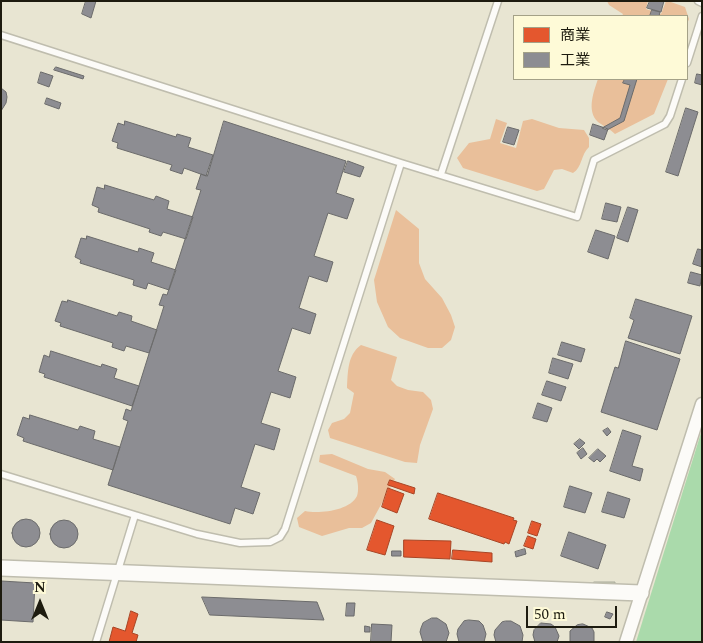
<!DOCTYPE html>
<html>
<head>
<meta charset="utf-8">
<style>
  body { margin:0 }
  #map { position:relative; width:703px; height:643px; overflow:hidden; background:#e8e5d2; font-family:Spectral,"Noto Sans JP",serif }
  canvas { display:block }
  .frame { position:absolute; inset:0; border:2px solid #1d1b0f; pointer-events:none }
  .legend { position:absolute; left:513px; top:15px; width:175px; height:65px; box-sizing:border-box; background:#fefad7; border:1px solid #a4a187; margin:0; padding:6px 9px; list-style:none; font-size:15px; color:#1d1b0f }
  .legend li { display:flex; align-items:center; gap:10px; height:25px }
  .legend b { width:25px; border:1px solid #a4a187 }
  .north { position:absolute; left:15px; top:578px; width:50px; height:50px; -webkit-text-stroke:4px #fefad7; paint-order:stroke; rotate:0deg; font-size:14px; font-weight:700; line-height:20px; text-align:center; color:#1d1b0f }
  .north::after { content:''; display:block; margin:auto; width:18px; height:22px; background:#1d1b0f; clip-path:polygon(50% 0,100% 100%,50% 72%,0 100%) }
  .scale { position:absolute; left:526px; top:606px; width:91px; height:22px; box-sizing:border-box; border:2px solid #1d1b0f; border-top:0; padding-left:6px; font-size:15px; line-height:18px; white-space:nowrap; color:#1d1b0f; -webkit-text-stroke:4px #fefad7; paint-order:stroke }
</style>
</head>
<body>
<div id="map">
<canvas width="703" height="643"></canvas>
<div class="frame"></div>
<ul class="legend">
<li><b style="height:14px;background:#e4572e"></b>商業</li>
<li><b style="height:14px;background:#8d8d92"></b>工業</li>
</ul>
<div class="north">N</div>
<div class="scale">50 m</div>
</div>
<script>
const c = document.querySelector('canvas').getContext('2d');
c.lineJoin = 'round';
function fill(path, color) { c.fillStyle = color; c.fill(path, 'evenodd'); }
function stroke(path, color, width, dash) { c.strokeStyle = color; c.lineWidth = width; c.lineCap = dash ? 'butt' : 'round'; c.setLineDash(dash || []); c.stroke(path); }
const forest = new Path2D(`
  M607,1H648L646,9L661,14L666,1H668L685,7L689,19L687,24V16H622L623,14L609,5Z
  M598,79H668L654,114L615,134C610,129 603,126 598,122C586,111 594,91 598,79Z
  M496,119L507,123L500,143L516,148L523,121L532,119L559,128L584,130L589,138V147C581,154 582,168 573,173L562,169L554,170L544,189L537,191L463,168L457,158L469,143L490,139Z
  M396,210L419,229V263L425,279L442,298L451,315L455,327L451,340L442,348H428L400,338L388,327L377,302L374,280Z
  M361,345L397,357L391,380L397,386L408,390L423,392L431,400L433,409L420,445L417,463L405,462L330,438L328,430L332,423L344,419L350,413L354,393L347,388C348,373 347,355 361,345Z
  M332,454L368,469L385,472L395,479L371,523L362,528H349L322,536L299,527L297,518L305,511C318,514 350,511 357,496C359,490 358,482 356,476L319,462L320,455Z`);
const water = new Path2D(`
  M701,433L702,642H636Z`);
const shops = new Path2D(`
  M390,480L415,488L414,494L388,485Z
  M388,488L404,494L397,513L382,507Z
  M438,493L514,518L513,520L517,521L509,544L505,542L504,544L429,519Z
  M377,520L394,526L385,555L367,550Z
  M532,521L541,524L537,536L528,533Z
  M528,536L536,539L533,549L524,546Z
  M404,540L451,541L450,559L404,557Z
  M453,550L492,553V562L452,559Z
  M131,611L138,614L132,633L138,635L136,642H109L113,627L125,631Z`);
const industry = new Path2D(`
  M86,1H96L91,18L82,14Z
  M650,1H664L661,12L647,8Z
  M652,10L660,12L659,16H650Z
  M56,67L84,76L83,79L54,70Z
  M41,72L53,76L49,87L38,83Z
  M697,74L702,75V85L695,83Z
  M625,79H637L624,121L607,130L602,128L620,118L630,85L623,83Z
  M1,88L6,92L7,97L6,103L1,111Z
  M47,98L61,103L59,109L45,104Z
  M686,108L698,112L678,176L666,172Z
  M125,121L176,137L177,134L191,138L188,147L213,155L206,176L184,168L182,174L170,170L172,165L117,148L118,143L112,141L118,123L124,125Z
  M224,121L346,161L336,193L354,199L347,219L328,213L314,256L333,262L327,282L309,276L299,308L316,314L310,334L292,328L278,371L296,377L290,398L271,392L261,423L280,429L274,450L255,444L241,487L260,493L253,514L235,508L230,524L108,485L128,421L123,419L126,409L131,411L164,306L159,305L163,294L167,295L201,190L196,189L201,174L207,176Z
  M593,124L608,129L604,140L590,135Z
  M508,127L519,130L514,145L503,142Z
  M348,161L364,167L360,177L344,172Z
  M105,185L154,200L156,196L169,201L167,209L193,217L186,239L163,232L161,236L149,232L150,229L98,212L99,208L92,205L97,187L104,189Z
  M606,203L621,207L617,222L602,219Z
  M628,207L638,210L628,242L617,238Z
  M596,230L615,236L608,259L588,252Z
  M87,236L138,252L139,248L154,253L151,262L176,270L169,290L148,283L146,289L133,285L134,280L80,263L81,260L75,257L81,238L86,239Z
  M698,249L702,250V267L693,264Z
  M691,272L702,275L700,286L688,283Z
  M636,299L692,316L680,354L628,338L634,320L630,318Z
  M68,300L117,316L119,312L132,316L131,321L157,330L149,353L126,346L124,351L112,347L113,343L60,326L61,323L55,321L62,301L67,302Z
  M626,341L680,359L657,430L601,412L615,367L618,368Z
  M562,342L585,349L581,362L558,355Z
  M51,351L101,367L102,364L117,369L114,378L139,386L132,406L44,377L45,374L39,372L44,355L49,357Z
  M553,358L573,364L568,379L549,373Z
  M547,381L566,387L561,401L542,395Z
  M538,403L552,408L547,422L533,418Z
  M30,415L78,430L80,426L95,431L93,439L120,447L113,470L23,441L24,438L17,435L23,417L29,419Z
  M608,428L611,432L607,436L603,431Z
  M623,430L641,436L632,466L643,469L640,481L610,471Z
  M580,439L585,443L579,449L574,444Z
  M583,448L587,454L581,459L577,453Z
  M598,449L606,456L600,462L597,459L594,462L589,458Z
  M570,486L592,493L585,513L564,507Z
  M608,492L630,499L624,518L602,512Z
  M12 533a14 14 0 1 1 28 0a14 14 0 1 1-28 0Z
  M50 534a14 14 0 1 1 28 0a14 14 0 1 1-28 0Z
  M569,532L606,545L598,569L561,556Z
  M525,549L526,554L516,557L515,552Z
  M392,551H401V556H392Z
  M1,581L35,583L33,622L1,620Z
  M202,597L317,602L324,620L210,615Z
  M347,603H355L354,616H346Z
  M607,612L613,614L610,619L605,617Z
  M432,618H437L446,624L449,633L446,642H423L420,632L421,628L423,623Z
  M469,620L479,621L483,625L486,634L484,642H459L457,634L458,629L464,621Z
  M506,621H511L520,626L523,635L522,642H496L494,635L495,630L502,622Z
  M541,623L551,624L555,627L559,636L557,642H535L533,635L534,630Z
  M372,624L392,625L391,642H371Z
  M583,624L592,628L594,632V642H570V631L577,625Z
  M365,626L370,627V632H365Z`);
const building = new Path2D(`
  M594,582H615V589H594Z`);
const service = new Path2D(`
  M698,1L702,3
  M1,35L401,163L577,217L594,160L665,124L670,116L682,79
  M687,63L702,16
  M441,174L498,1
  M1,474L197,534L240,543L270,542L280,537L285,529L401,163
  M96,642L135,515`);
const minor = new Path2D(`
  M626,642L702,404`);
const tertiary = new Path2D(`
  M1,568L641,593`);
fill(forest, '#e9bf9a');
fill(water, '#aadaab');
fill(shops, '#e4572e');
stroke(shops, '#a84525', 1);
fill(industry, '#8d8d92');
stroke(industry, '#6b6b6b', 1);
fill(building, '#c8cdb4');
stroke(building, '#a8a99a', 1);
stroke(service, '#bfbdae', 9);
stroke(minor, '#bfbdae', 15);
stroke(tertiary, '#bfbdae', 18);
stroke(service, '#fcfbf8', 6);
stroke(minor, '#fcfbf8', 12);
stroke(tertiary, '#fcfbf8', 15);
</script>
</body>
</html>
